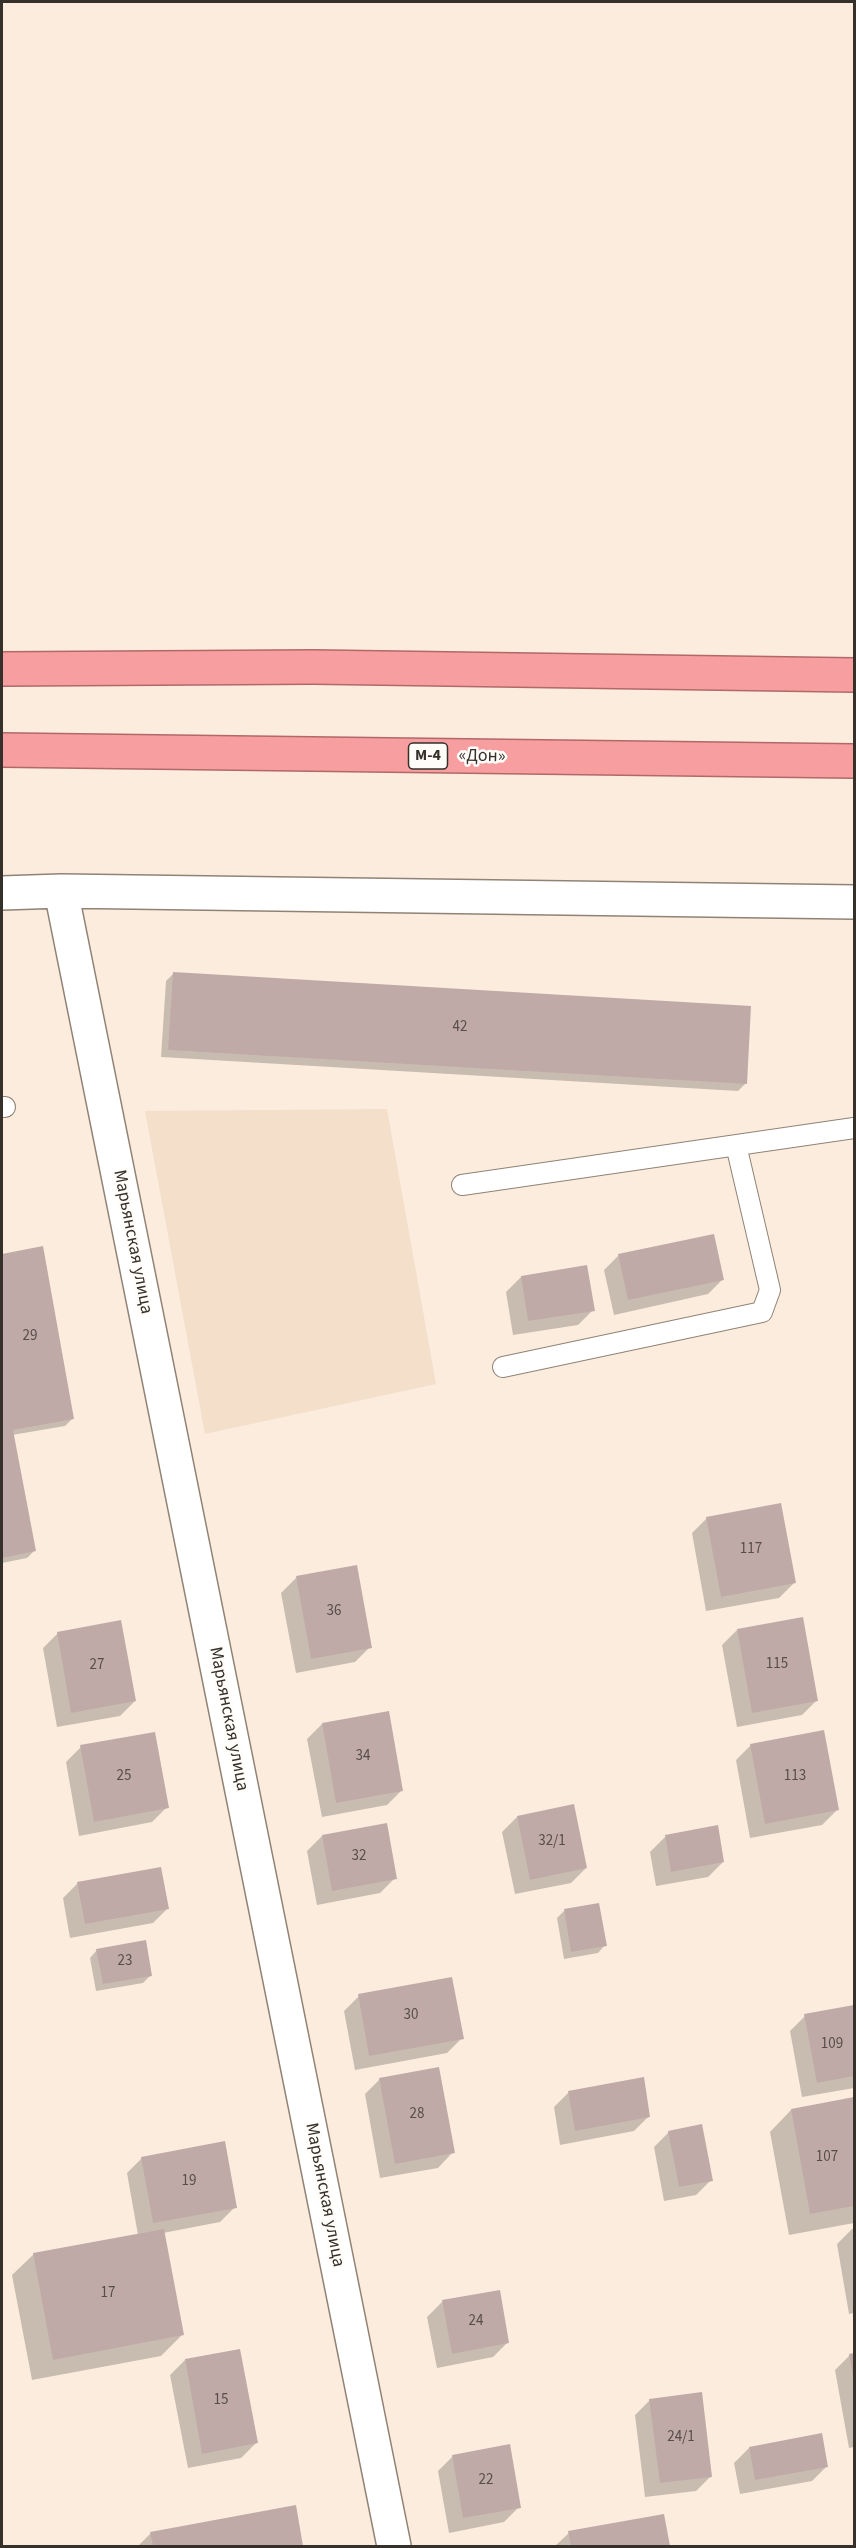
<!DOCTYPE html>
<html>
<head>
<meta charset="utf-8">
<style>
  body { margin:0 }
  #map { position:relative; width:856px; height:2548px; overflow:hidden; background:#fbecdd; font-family:"Source Sans 3",sans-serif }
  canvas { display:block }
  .frame { position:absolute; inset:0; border:3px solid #35302a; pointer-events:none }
</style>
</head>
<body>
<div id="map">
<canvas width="856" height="2548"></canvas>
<div class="frame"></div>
</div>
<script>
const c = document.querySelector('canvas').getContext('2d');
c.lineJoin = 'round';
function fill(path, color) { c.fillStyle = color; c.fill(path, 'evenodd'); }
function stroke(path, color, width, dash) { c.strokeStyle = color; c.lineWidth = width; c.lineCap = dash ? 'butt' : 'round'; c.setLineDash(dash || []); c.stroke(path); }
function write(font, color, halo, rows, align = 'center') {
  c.font = font + ' "Source Sans 3",sans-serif'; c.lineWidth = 5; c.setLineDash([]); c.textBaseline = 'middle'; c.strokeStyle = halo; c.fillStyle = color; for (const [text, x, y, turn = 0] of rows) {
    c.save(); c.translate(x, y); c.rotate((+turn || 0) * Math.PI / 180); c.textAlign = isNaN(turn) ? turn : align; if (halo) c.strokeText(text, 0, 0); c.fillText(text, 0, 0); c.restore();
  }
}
const built = new Path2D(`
  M387,1109L436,1384L205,1434L145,1111Z`);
const shadow = new Path2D(`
  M173,974L746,1083L738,1091L161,1057L166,981Z
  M42,1248L72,1419L65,1426L12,1435L34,1551L27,1558L2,1563V1255Z
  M619,1255L723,1279L708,1294L614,1315L604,1270Z
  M521,1277L593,1310L578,1325L513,1335L506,1292Z
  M707,1518L794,1583L779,1598L706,1611L692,1533Z
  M296,1578L370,1647L355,1662L296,1673L281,1593Z
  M737,1630L817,1700L802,1715L737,1727L722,1645Z
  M58,1633L135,1701L120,1716L57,1727L43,1648Z
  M322,1724L402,1790L387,1805L322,1817L307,1739Z
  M751,1745L837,1810L822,1825L750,1838L736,1760Z
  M81,1747L167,1807L152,1822L79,1836L66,1762Z
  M517,1817L586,1868L571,1883L515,1894L502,1832Z
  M322,1836L395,1878L380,1893L317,1905L307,1851Z
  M665,1837L723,1862L708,1877L656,1886L650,1852Z
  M78,1883L168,1908L153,1923L70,1938L63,1898Z
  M564,1911L605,1945L598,1953L564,1959L557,1918Z
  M97,1950L151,1975L143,1983L96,1991L90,1958Z
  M359,1996L462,2038L447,2053L355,2070L344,2011Z
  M854,2007V2088L802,2097L790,2031L805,2016Z
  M380,2079L453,2152L438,2168L380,2178L365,2094Z
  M569,2092L649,2116L634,2131L560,2145L554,2107Z
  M854,2099V2223L789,2235L770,2132L791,2110Z
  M669,2132L711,2180L696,2195L664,2201L654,2147Z
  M142,2158L235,2207L220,2222L163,2233L182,2335L161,2356L32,2380L12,2275L34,2254L138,2235L127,2173Z
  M852,2229H854V2313L849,2314L837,2244Z
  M442,2302L508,2342L493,2357L437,2368L427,2317Z
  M239,2350L256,2443L241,2458L188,2468L170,2375L185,2360Z
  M854,2354V2447L849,2448L835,2370L850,2355Z
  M650,2400L711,2476L696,2491L645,2497L635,2415Z
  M749,2448L827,2466L812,2481L740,2494L734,2463Z
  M453,2456L519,2507L504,2522L449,2533L438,2471Z
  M295,2507L302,2546H138L151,2533Z
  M663,2515L668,2546H555L569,2533Z`);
const building = new Path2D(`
  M173,972L751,1006L747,1084L168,1050Z
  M714,1234L724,1280L628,1300L618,1254Z
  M43,1246L74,1419L13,1430L36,1551L2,1558V1254Z
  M587,1265L595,1311L528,1321L521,1276Z
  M781,1503L796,1583L721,1597L706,1517Z
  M357,1565L372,1648L311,1659L296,1576Z
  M803,1617L818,1701L752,1713L737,1629Z
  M121,1620L136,1701L71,1713L57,1632Z
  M389,1711L403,1791L336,1803L322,1723Z
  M824,1730L839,1810L765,1824L750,1744Z
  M155,1732L169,1808L94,1822L80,1745Z
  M574,1804L587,1868L530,1880L517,1816Z
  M387,1823L397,1879L332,1891L322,1835Z
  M718,1825L724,1862L671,1872L665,1835Z
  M161,1867L169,1909L85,1924L77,1882Z
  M599,1903L607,1946L571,1952L564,1909Z
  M146,1940L152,1976L103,1984L96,1949Z
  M452,1977L464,2039L369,2056L358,1994Z
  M854,2005V2076L817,2083L804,2014Z
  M439,2067L455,2153L395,2164L379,2078Z
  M644,2077L650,2117L575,2131L568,2091Z
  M854,2097V2206L810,2214L791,2109Z
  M702,2124L713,2181L679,2187L668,2131Z
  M225,2141L237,2208L153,2223L141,2157Z
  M164,2229L184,2335L53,2360L33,2253Z
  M500,2290L509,2343L452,2354L442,2300Z
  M240,2349L258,2443L202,2454L185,2359Z
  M854,2353V2376H853L849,2354Z
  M702,2392L712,2477L660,2483L649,2399Z
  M822,2433L828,2467L755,2480L749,2447Z
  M510,2444L521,2508L463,2518L452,2455Z
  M296,2505L303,2546H153L150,2532Z
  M664,2514L670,2546H571L568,2531Z`);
const service = new Path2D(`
  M2,1107H5
  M462,1185L854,1128
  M503,1367L762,1312L770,1290L736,1145`);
const minor = new Path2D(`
  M61,891L394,2546
  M2,893L61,891L854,902`);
const trunk = new Path2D(`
  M2,669L313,667L854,675
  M2,750L854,761`);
const numberNames = [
  ["42",460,1028],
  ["29",30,1337],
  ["117",751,1550],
  ["36",334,1612],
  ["115",777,1665],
  ["27",97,1666],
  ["34",363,1757],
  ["25",124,1777],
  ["113",795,1777],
  ["32/1",552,1842],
  ["32",359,1857],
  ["23",125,1962],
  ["30",411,2016],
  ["109",832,2045],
  ["28",417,2115],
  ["107",827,2158],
  ["19",189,2182],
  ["17",108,2294],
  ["24",476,2322],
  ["15",221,2401],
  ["24/1",681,2438],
  ["22",486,2481]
];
const shields = [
  [428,756,39]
];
const shieldNames = [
  ["М-4",428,756]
];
const streetNames = [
  ["«Дон»",482,757,1],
  ["Марьянская улица",132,1242,79],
  ["Марьянская улица",228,1719,79],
  ["Марьянская улица",324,2195,79]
];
fill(built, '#f3dfca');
fill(shadow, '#0003');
fill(building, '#bfaaa7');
stroke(service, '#908376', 22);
stroke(minor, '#908376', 36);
stroke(trunk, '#b26867', 36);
stroke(service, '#fff', 20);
stroke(minor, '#fff', 33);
stroke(trunk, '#f79ea0', 33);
write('15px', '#584e49', null, numberNames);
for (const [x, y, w] of shields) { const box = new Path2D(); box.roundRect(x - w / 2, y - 13, w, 26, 4.5); c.fillStyle = '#fffcf9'; c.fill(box); stroke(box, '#35302a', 1.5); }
write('bold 16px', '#35302a', null, shieldNames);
write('18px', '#35302a', '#fffcf9', streetNames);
</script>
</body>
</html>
